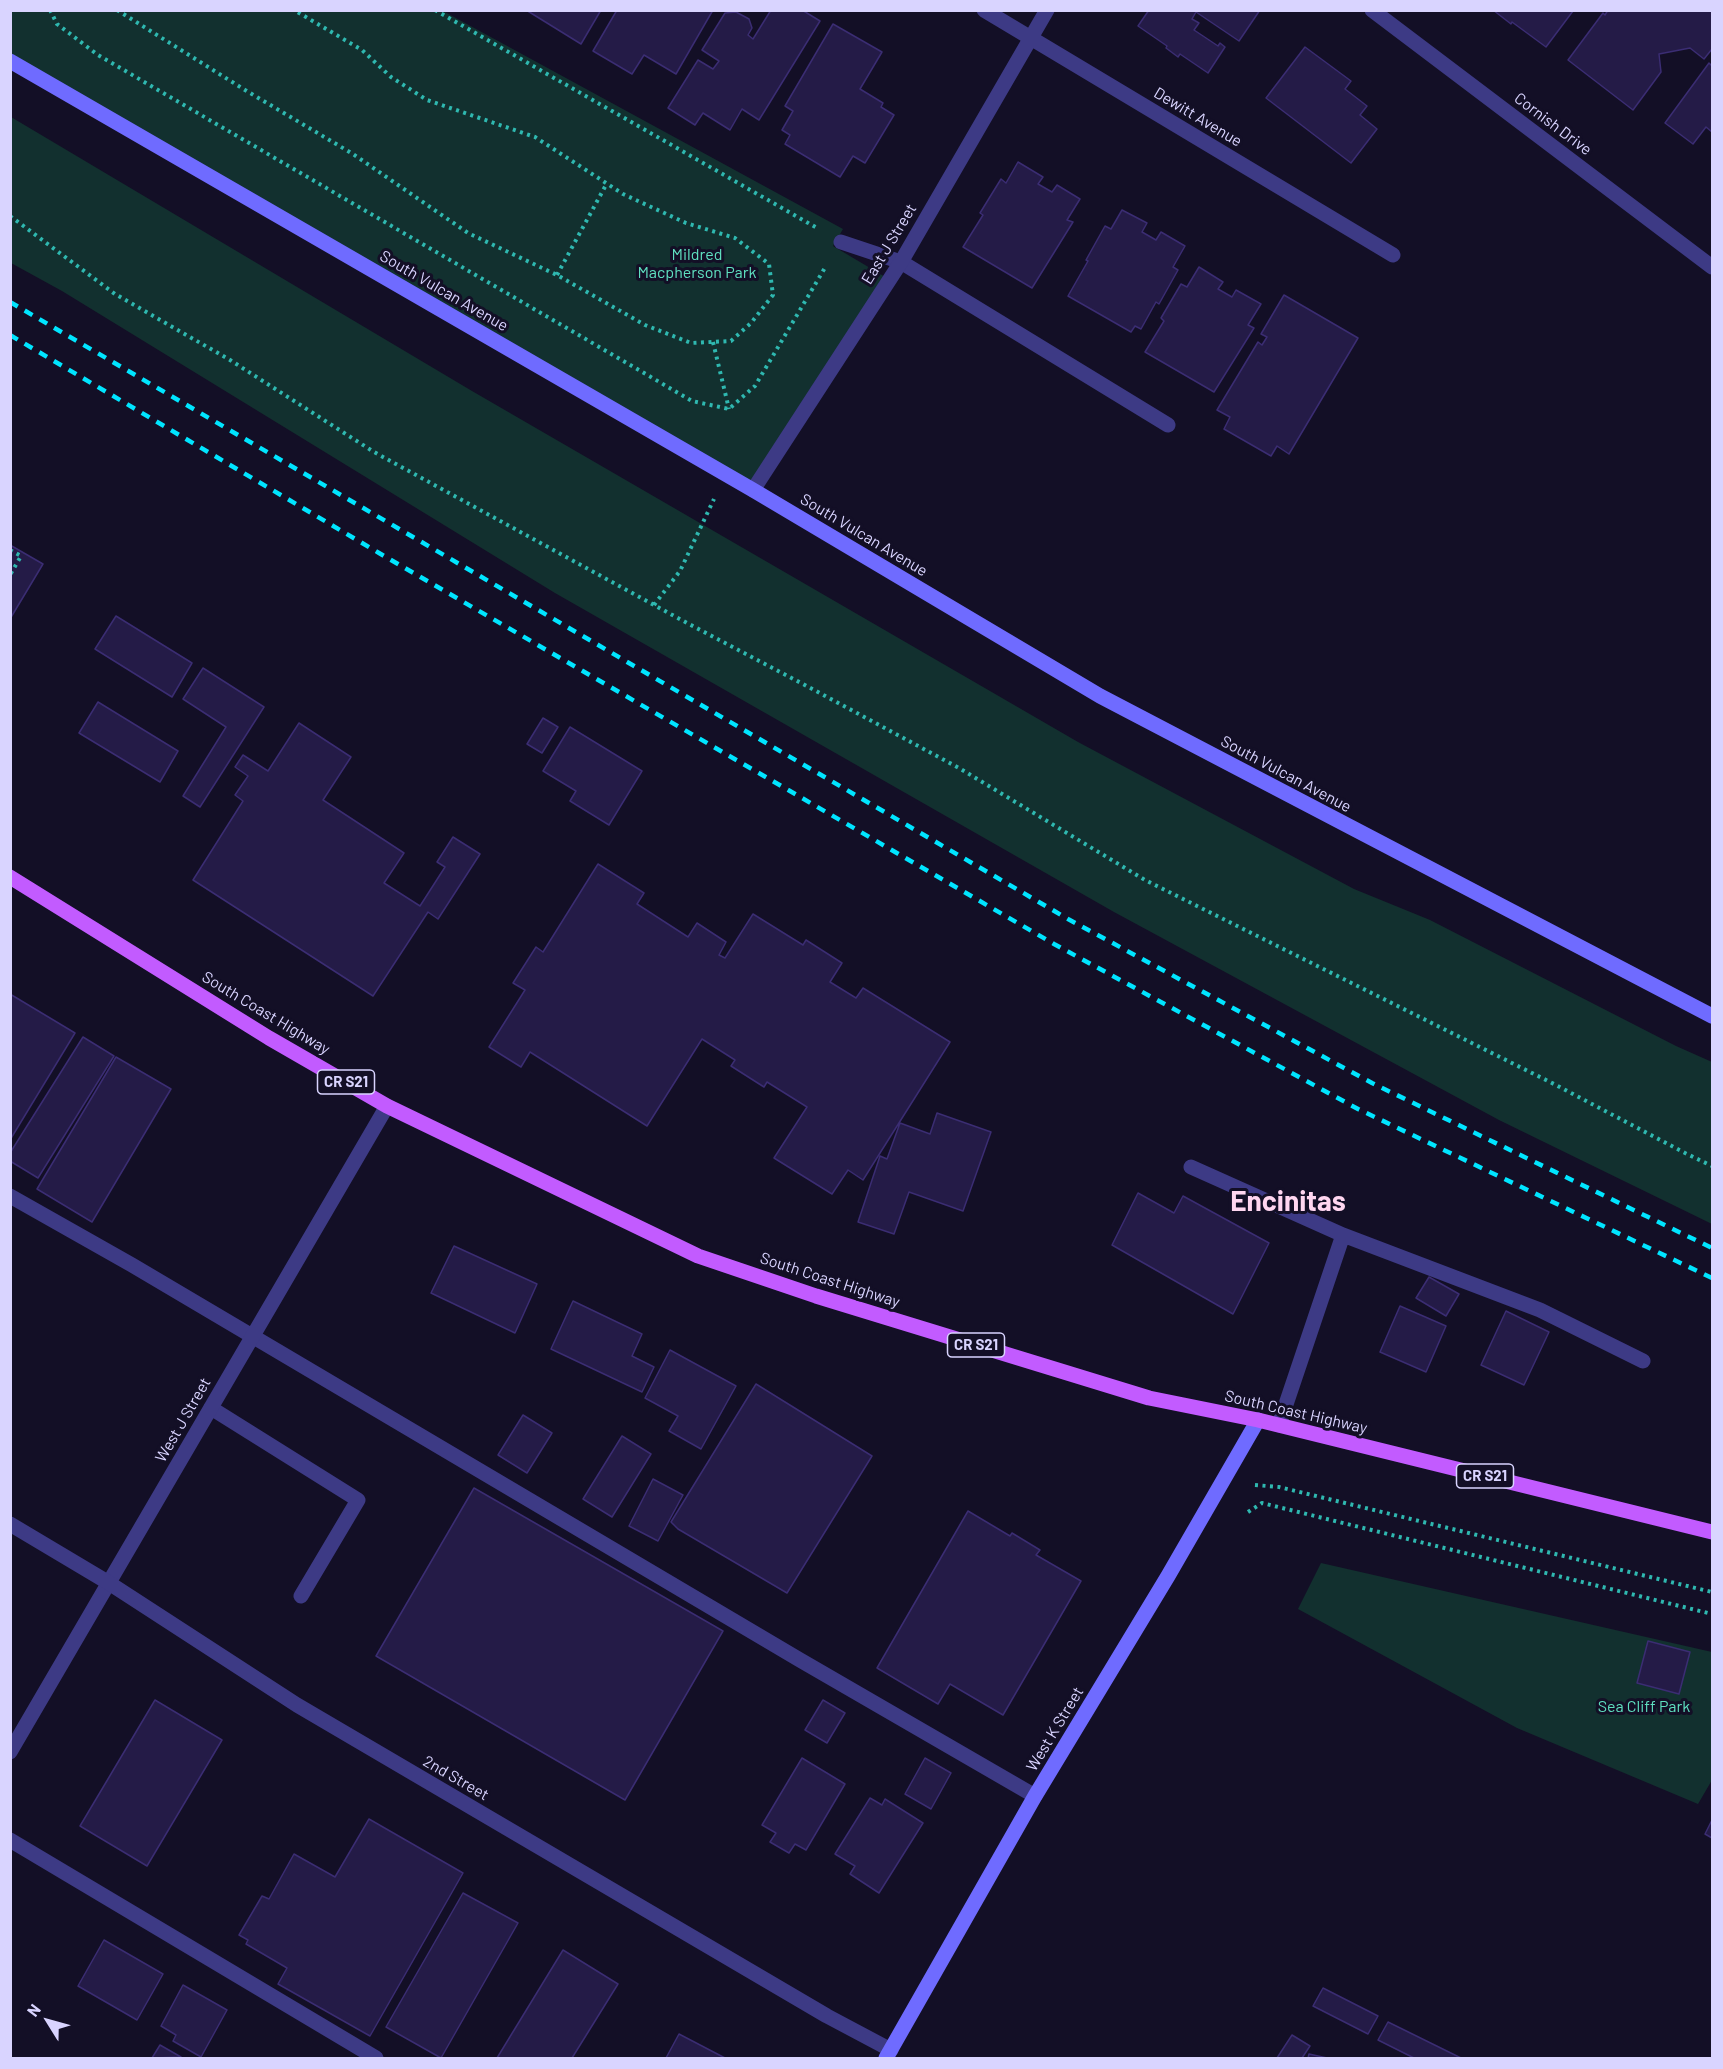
<!DOCTYPE html>
<html>
<head>
<meta charset="utf-8">
<style>
  body { margin:0 }
  #map { position:relative; width:1723px; height:2069px; overflow:hidden; background:#130f26; font-family:Barlow,sans-serif }
  canvas { display:block }
  .frame { position:absolute; inset:0; border:12px solid #d9d4ff; pointer-events:none }
  .north { position:absolute; left:18px; top:1991px; width:60px; height:60px; -webkit-text-stroke:4px #130f26; paint-order:stroke; rotate:307deg; font-size:16px; font-weight:700; line-height:24px; text-align:center; color:#d9d4ff }
  .north::after { content:''; display:block; margin:auto; width:21px; height:27px; background:#d9d4ff; clip-path:polygon(50% 0,100% 100%,50% 72%,0 100%) }
</style>
</head>
<body>
<div id="map">
<canvas width="1723" height="2069"></canvas>
<div class="frame"></div>
<div class="north">N</div>
</div>
<script>
const c = document.querySelector('canvas').getContext('2d');
c.lineJoin = 'round';
function fill(path, color) { c.fillStyle = color; c.fill(path, 'evenodd'); }
function stroke(path, color, width, dash) { c.strokeStyle = color; c.lineWidth = width; c.lineCap = dash ? 'butt' : 'round'; c.setLineDash(dash || []); c.stroke(path); }
function write(font, color, halo, rows, align = 'center') {
  c.font = font + ' Barlow,sans-serif'; c.lineWidth = 6; c.setLineDash([]); c.textBaseline = 'middle'; c.strokeStyle = halo; c.fillStyle = color; for (const [text, x, y, turn = 0] of rows) {
    c.save(); c.translate(x, y); c.rotate((+turn || 0) * Math.PI / 180); c.textAlign = isNaN(turn) ? turn : align; if (halo) c.strokeText(text, 0, 0); c.fillText(text, 0, 0); c.restore();
  }
}
const green = new Path2D(`
  M11,11H443L843,229L833,246L892,281L751,493L11,60Z
  M11,117L472,391L1078,742L1354,889L1430,920L1676,1046L1712,1062V1224L1499,1120L1114,912L555,593L62,291L11,263Z
  M1321,1563L1712,1652V1780L1698,1804L1517,1728L1298,1609Z`);
const building = new Path2D(`
  M526,10H601L581,44Z
  M617,10H713L676,74L644,55L632,74L593,51Z
  M771,10H802L820,21L759,120L742,109L730,130L703,113L695,125L668,108L698,60L713,69L719,61L702,50L725,13L736,12L749,19L752,28L748,35L753,39Z
  M1149,10H1260L1239,41L1196,12L1192,19L1199,23L1194,30L1218,46L1220,43L1225,47L1208,73L1180,54L1178,57L1166,48L1167,46L1138,26Z
  M1493,10H1573V11L1546,47L1512,22L1511,24Z
  M1608,10H1712V49L1704,59L1690,48L1659,54L1661,72L1633,110L1568,60L1603,13L1605,15Z
  M833,24L882,52L860,89L883,103L881,107L894,115L865,163L853,156L840,177L785,144L790,135L782,130L793,111L785,106Z
  M1305,47L1351,81L1345,89L1367,106L1360,115L1377,129L1351,163L1266,98Z
  M1709,63L1712,66V132L1706,127L1693,144L1665,123Z
  M1018,162L1043,177L1038,184L1052,192L1057,185L1080,199L1067,220L1073,222L1032,288L963,247L983,215L980,213L1001,179L1006,183Z
  M1122,210L1147,223L1142,232L1156,240L1161,232L1185,246L1173,267L1178,270L1159,304L1156,302L1141,329L1135,326L1131,332L1068,296L1088,261L1086,260L1105,226L1111,229Z
  M1199,267L1223,282L1218,289L1232,297L1236,290L1261,304L1248,325L1254,328L1214,392L1145,352L1164,321L1161,318L1181,284L1187,287Z
  M1284,295L1358,338L1289,454L1277,446L1271,456L1224,429L1230,417L1217,410L1258,342L1262,345L1267,337L1261,334Z
  M10,545L43,564L10,619Z
  M116,616L192,663L172,697L95,649Z
  M203,668L264,707L200,807L183,796L226,727L183,699Z
  M98,702L178,751L160,782L79,733Z
  M543,718L558,727L542,753L527,744Z
  M299,723L351,757L323,800L404,853L384,883L420,906L445,867L437,862L453,837L480,854L438,919L428,912L373,996L193,880L243,801L235,795L248,776L235,767L243,755L268,771Z
  M570,727L642,771L609,825L570,801L576,791L543,771Z
  M598,864L644,893L637,904L688,937L697,923L726,942L719,955L725,958L753,914L803,945L806,940L842,963L830,982L856,998L863,988L950,1042L863,1180L848,1170L832,1194L774,1158L807,1107L767,1082L764,1087L731,1066L735,1060L702,1039L647,1126L530,1052L521,1067L489,1047L525,990L513,983L536,947L543,952Z
  M10,994L75,1033L10,1140Z
  M83,1037L114,1056L38,1178L10,1161V1153Z
  M116,1057L171,1089L92,1222L37,1189Z
  M937,1113L991,1132L963,1211L909,1192L894,1234L858,1222L880,1156L887,1159L900,1123L930,1134Z
  M1138,1193L1174,1213L1183,1196L1269,1243L1233,1314L1112,1245Z
  M454,1246L537,1284L515,1333L431,1293Z
  M1429,1277L1459,1294L1446,1316L1416,1298Z
  M573,1301L642,1334L632,1356L654,1367L642,1392L551,1349Z
  M1400,1306L1446,1326L1426,1372L1380,1352Z
  M1506,1311L1549,1332L1524,1385L1481,1365Z
  M670,1350L736,1386L701,1449L669,1431L678,1416L645,1398Z
  M756,1384L872,1456L787,1593L678,1529L671,1522Z
  M523,1415L552,1433L527,1473L498,1455Z
  M622,1436L651,1454L612,1517L583,1499Z
  M653,1479L683,1495L658,1541L629,1526Z
  M474,1488L723,1631L625,1800L376,1656Z
  M968,1511L1010,1536L1012,1533L1040,1550L1036,1555L1081,1581L1003,1715L950,1684L938,1704L877,1668Z
  M1648,1641L1690,1652L1679,1694L1637,1683Z
  M155,1700L222,1740L147,1866L80,1826Z
  M823,1700L845,1713L827,1743L805,1730Z
  M802,1758L845,1784L806,1850L795,1844L789,1853L770,1842L776,1833L762,1825Z
  M925,1758L951,1773L931,1809L905,1794Z
  M870,1798L882,1805L885,1799L923,1823L879,1893L850,1874L855,1866L835,1854Z
  M369,1819L463,1873L370,2036L278,1984L287,1968L246,1944L248,1940L239,1935L262,1896L269,1899L294,1854L335,1877Z
  M1712,1820V1838L1705,1834Z
  M463,1893L518,1923L441,2058L386,2027Z
  M104,1940L163,1974L137,2020L78,1986Z
  M563,1950L618,1984L572,2058H497Z
  M183,1985L227,2010L201,2057L173,2041L176,2035L161,2026Z
  M1323,1988L1378,2016L1368,2034L1313,2006Z
  M1388,2022L1461,2058H1414L1378,2040Z
  M679,2034L725,2058H666Z
  M1292,2035L1310,2046L1302,2058H1277Z
  M160,2045L181,2057L152,2058Z
  M1309,2054L1327,2058H1308Z`);
const path = new Path2D(`
  M50,10L57,24L98,55L692,401L729,409L755,386L826,266
  M117,10L245,90L353,154L468,233L557,275L645,325L691,343L731,341L751,323L773,295L769,264L735,238L686,223L623,194L535,137L427,100L391,77L362,50L294,10
  M435,10L817,228
  M10,216L115,294L230,360L374,452L687,623L803,684L959,768L1145,880L1554,1084L1685,1153L1712,1166
  M557,275L607,183
  M713,342L729,409
  M10,550L21,556L10,575
  M654,605L680,571L714,499
  M1255,1485L1279,1487L1712,1592
  M1248,1512L1262,1503L1712,1614`);
const service = new Path2D(`
  M841,242L901,262L1168,425
  M1191,1167L1343,1235L1279,1425
  M10,1196L132,1265L800,1660L1035,1796
  M1343,1235L1540,1310L1643,1361
  M211,1408L358,1500L301,1596
  M10,1840L376,2058`);
const minor = new Path2D(`
  M984,10L1393,255
  M753,490L901,262L1047,10
  M10,1752L387,1106`);
const tertiary = new Path2D(`
  M1372,10L1712,267
  M10,1524L109,1583L297,1705L827,2016L891,2050`);
const secondary = new Path2D(`
  M10,61L753,490L1100,696L1712,1016
  M886,2058L1035,1796L1168,1576L1258,1420`);
const primary = new Path2D(`
  M10,877L269,1038L387,1106L698,1256L816,1296L1149,1398L1258,1420L1712,1532`);
const rail = new Path2D(`
  M10,302L1068,919L1372,1083L1712,1248
  M10,335L379,553L1054,944L1358,1109L1712,1278`);
const shields = [
  [346,1082,57],
  [976,1345,57],
  [1485,1476,57]
];
const shieldNames = [
  ["CR S21",346,1082],
  ["CR S21",976,1345],
  ["CR S21",1485,1476]
];
const streetNames = [
  ["Dewitt Avenue",1198,117,31],
  ["Cornish Drive",1553,124,37],
  ["East J Street",889,244,-59],
  ["South Vulcan Avenue",444,291,30],
  ["South Vulcan Avenue",864,535,31],
  ["South Vulcan Avenue",1286,774,28],
  ["South Coast Highway",266,1013,31],
  ["South Coast Highway",830,1280,18],
  ["South Coast Highway",1296,1412,13],
  ["West J Street",183,1420,-60],
  ["West K Street",1055,1729,-59],
  ["2nd Street",456,1778,30]
];
const parkNames = [
  ["Mildred",697,255],
  ["Macpherson Park",697,273],
  ["Sea Cliff Park",1644,1707]
];
const townNames = [
  ["Encinitas",1288,1202]
];
fill(green, '#12302f');
fill(building, '#241b47');
stroke(building, '#3b2d73', 1.5);
stroke(path, '#2fb8b0', 4, [3, 4.5]);
stroke(service, '#3d3a85', 15);
stroke(minor, '#3d3a85', 15);
stroke(tertiary, '#3d3a85', 15);
stroke(secondary, '#6f6bff', 15);
stroke(primary, '#c25bff', 15);
stroke(rail, '#00e5ff', 4.5, [9, 8]);
for (const [x, y, w] of shields) { const box = new Path2D(); box.roundRect(x - w / 2, y - 12, w, 24, 4.5); c.fillStyle = '#130f26'; c.fill(box); stroke(box, '#d9d4ff', 1.5); }
write('bold 15px', '#d9d4ff', null, shieldNames);
write('16px', '#d9d4ff', '#130f26', streetNames);
write('16px', '#5fe0c0', '#130f26', parkNames);
write('bold 28px', '#ffd6f0', '#130f26', townNames);
</script>
</body>
</html>
